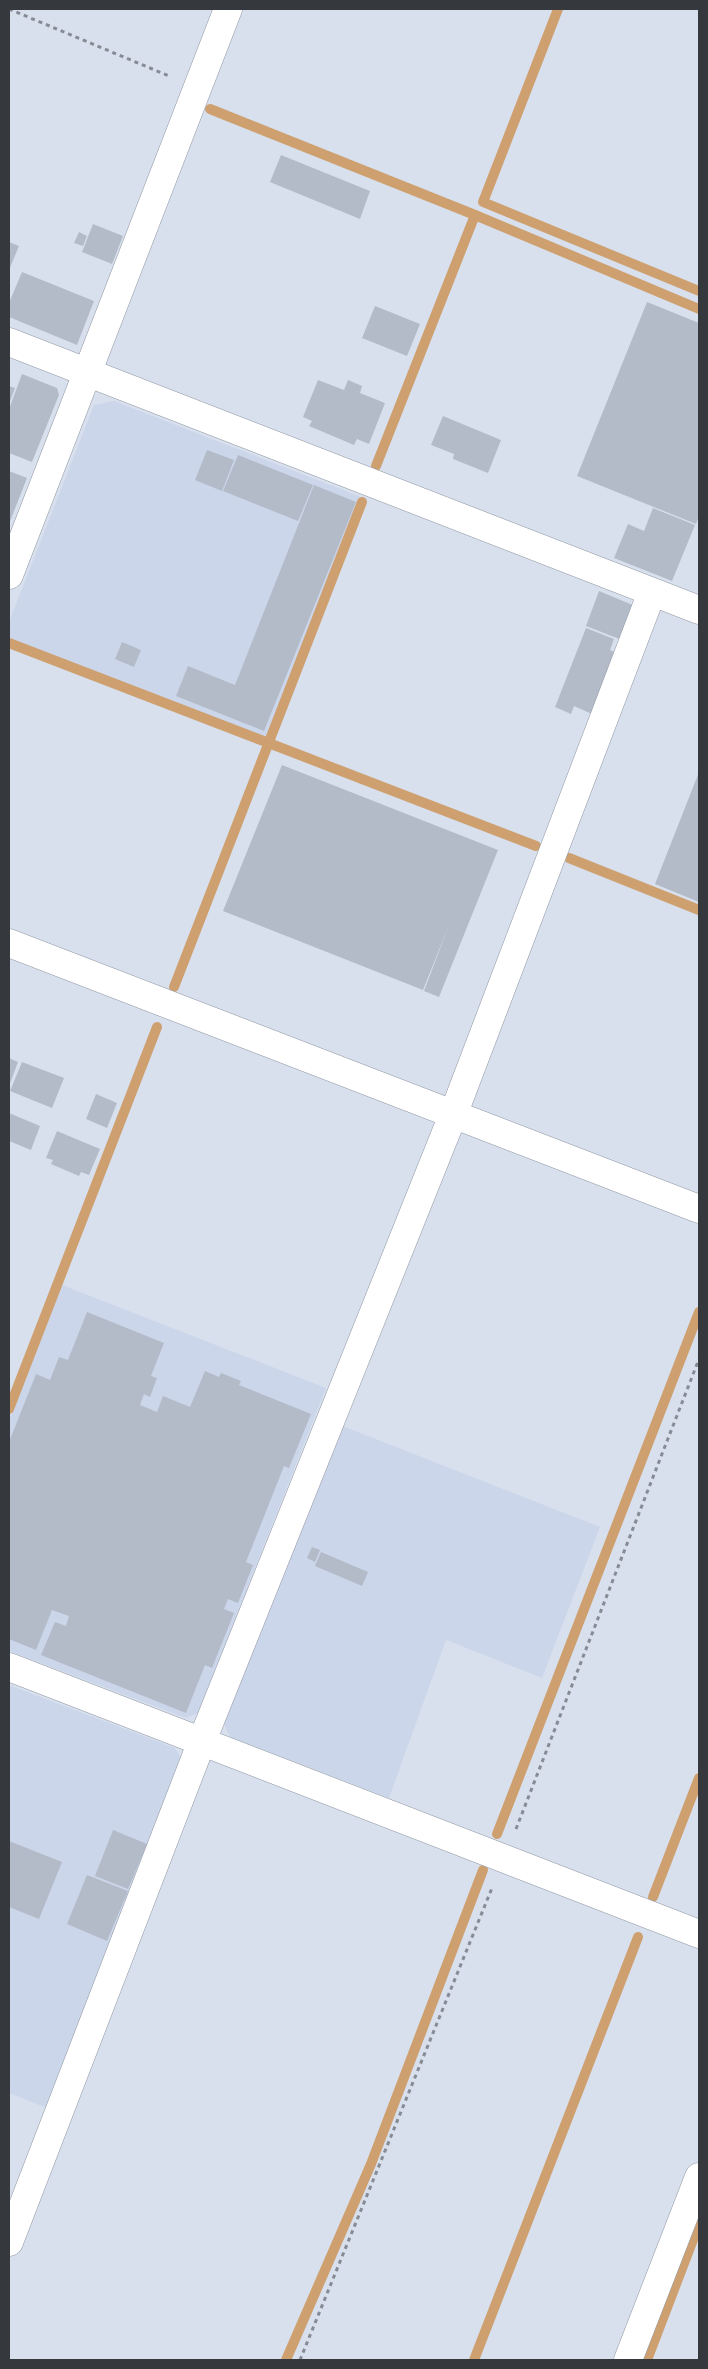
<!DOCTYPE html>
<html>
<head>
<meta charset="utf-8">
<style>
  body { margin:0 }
  #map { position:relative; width:708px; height:2369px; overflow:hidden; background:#d8e0ed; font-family:Arial,sans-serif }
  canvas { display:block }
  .frame { position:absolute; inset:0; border:10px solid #35383d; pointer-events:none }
</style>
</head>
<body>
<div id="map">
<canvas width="708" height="2369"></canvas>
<div class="frame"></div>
</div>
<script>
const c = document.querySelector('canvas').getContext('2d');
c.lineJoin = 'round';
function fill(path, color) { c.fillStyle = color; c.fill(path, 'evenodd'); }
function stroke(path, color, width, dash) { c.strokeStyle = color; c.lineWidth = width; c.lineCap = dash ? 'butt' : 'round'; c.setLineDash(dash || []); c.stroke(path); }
const built = new Path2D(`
  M114,401L361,497L268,738L9,639V622L94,405Z
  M62,1285L326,1388L198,1713L186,1718L9,1651V1420Z
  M340,1425L600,1527L542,1678L446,1640L389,1798L230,1737L223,1722Z
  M9,1685L175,1748L183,1762L47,2108L9,2093Z`);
const stream = new Path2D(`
  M558,9L483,202L699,291
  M210,109L475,215L699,309
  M376,466L475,215
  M9,643L536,846
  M569,858L699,910
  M174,987L362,502
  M9,1409L157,1027
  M497,1834L699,1312
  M653,1897L699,1778
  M286,2360L371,2164L483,1870
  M474,2360L638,1937
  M647,2360L699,2224`);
const building = new Path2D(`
  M281,155L370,191L360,219L270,182Z
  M93,224L123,236L112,264L82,252Z
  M79,232L87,236L83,246L74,243Z
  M9,242L19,246L9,270Z
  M22,272L94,301L77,345L9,317V303Z
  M647,302L699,323V516L696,524L577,476Z
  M375,306L420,324L407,356L362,338Z
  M22,374L57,388L59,395L32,462L9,453V409Z
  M318,380L344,390L348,380L362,386L360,393L385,403L369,444L357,439L354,445L309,426L312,421L303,417Z
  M9,386L15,388L9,404Z
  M443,416L501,440L488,473L453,459L454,454L431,445Z
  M207,450L234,460L222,491L195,480Z
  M238,455L313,485L298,521L223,491Z
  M9,471L27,478L9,524Z
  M314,485L356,502L264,731L176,696L188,666L235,685Z
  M653,508L695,525L672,581L614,558L628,524L644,531Z
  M599,591L635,606L622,640L586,626Z
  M586,628L614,639L610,650L617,653L592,714L574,706L571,714L555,707Z
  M122,642L141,650L134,667L115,659Z
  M282,765L498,850L439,997L424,991L449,925L423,990L223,911Z
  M699,772V902L655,884Z
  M9,1058L18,1062L9,1086Z
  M22,1062L64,1078L52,1108L10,1091Z
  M96,1094L117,1103L107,1128L86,1119Z
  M9,1113L40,1126L31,1150L9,1141Z
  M57,1131L100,1149L89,1175L81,1172L79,1176L51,1164L53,1160L46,1158Z
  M87,1312L164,1343L151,1376L157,1378L150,1397L144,1394L140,1405L157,1412L163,1396L190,1407L205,1371L219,1377L221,1373L241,1381L239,1385L311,1414L289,1468L284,1466L246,1562L253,1565L238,1603L228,1599L224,1609L234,1613L212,1668L205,1665L186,1713L41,1655L55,1622L66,1626L69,1616L52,1610L36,1650L9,1639V1442L36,1374L50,1380L59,1357L68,1360Z
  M312,1547L320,1550L315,1562L307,1558Z
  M321,1552L368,1572L362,1586L315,1566Z
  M113,1830L147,1844L128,1889L95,1876Z
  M9,1841L62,1862L39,1919L9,1907Z
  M87,1875L128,1891L107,1941L67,1924Z`);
const path = new Path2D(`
  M9,9L169,76
  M516,1829L699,1359
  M300,2360L492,1888`);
const minor = new Path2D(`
  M9,342L699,610
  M9,575L228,9
  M9,943L699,1209
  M9,1667L699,1934
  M9,2242L202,1741L453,1115L652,592
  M628,2360L699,2177`);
fill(built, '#cbd6ea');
stroke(stream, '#cea070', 10);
fill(building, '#b3bbc8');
stroke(minor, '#9299a5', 29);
stroke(path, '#868b94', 3, [4, 4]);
stroke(minor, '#fff', 28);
</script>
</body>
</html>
